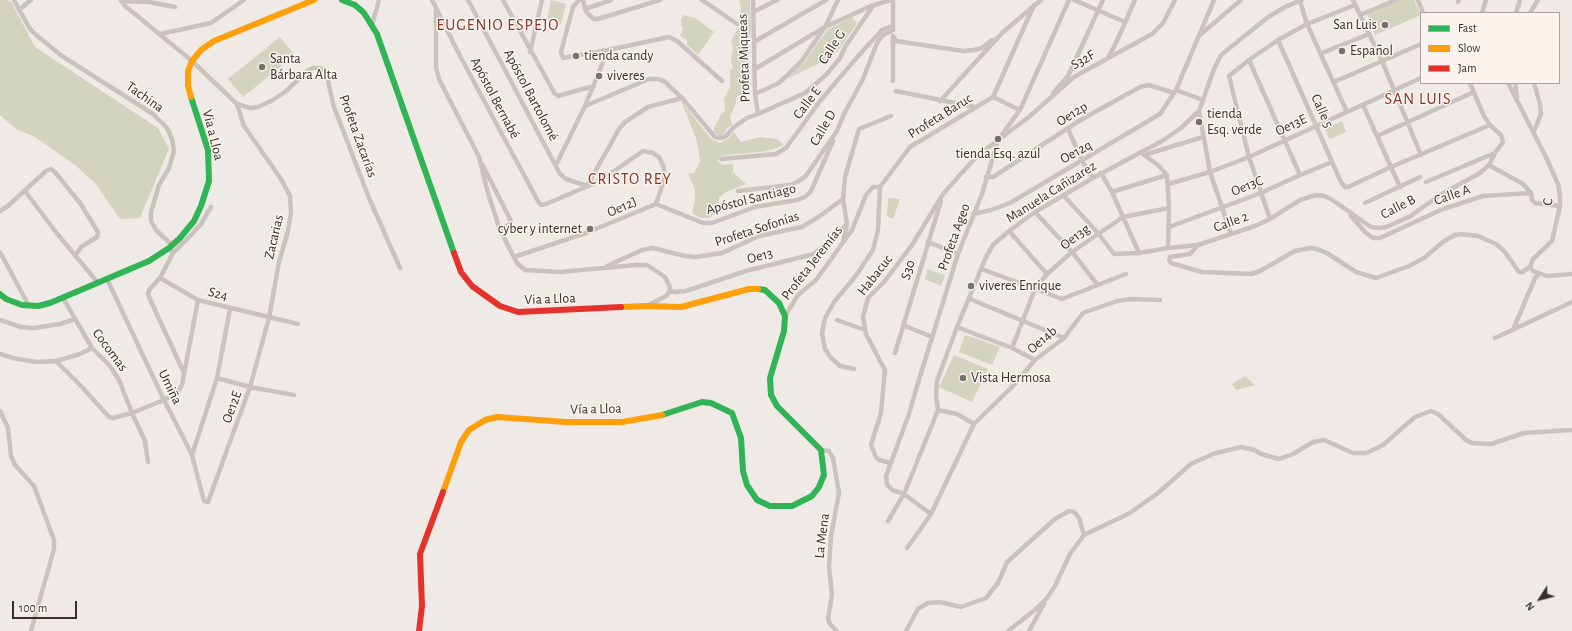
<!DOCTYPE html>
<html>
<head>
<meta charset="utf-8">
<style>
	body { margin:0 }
	#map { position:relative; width:1572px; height:631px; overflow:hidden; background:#efeae5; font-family:"Alegreya Sans",sans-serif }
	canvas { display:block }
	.legend { position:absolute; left:1420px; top:12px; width:140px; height:72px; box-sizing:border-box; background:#faf3ee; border:1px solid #ada4a0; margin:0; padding:5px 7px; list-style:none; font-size:12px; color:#3a2e2b }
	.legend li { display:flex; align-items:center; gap:8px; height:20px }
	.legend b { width:20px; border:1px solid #ada4a0 }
	.north { position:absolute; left:1520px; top:579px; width:40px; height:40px; -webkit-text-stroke:3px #faf3ee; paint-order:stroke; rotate:234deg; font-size:11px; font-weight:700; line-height:16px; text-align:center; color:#3a2e2b }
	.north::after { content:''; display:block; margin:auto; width:14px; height:18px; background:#3a2e2b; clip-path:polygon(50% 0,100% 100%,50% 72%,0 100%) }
	.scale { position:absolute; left:12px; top:601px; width:65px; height:18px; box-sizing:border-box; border:2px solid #3a2e2b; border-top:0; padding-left:5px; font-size:12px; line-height:14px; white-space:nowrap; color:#3a2e2b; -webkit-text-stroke:3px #faf3ee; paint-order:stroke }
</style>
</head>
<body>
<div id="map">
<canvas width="1572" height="631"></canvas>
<ul class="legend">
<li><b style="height:5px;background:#30b455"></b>Fast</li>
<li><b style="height:5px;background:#ff9f0a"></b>Slow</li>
<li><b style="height:5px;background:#e5322d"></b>Jam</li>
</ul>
<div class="north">N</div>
<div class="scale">100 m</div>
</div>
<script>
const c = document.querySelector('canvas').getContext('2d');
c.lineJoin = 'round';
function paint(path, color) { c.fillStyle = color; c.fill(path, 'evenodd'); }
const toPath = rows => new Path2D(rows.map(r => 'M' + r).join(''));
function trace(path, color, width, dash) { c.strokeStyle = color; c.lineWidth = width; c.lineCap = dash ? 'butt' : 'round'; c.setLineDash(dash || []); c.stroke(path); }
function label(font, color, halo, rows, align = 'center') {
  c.font = font + ' "Alegreya Sans",sans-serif'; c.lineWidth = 3; c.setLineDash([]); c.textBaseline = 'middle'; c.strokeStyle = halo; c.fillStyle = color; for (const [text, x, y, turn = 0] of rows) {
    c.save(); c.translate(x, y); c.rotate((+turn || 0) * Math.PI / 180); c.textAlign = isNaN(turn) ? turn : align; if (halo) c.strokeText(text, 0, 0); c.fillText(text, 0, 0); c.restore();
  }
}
paint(toPath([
	[0,0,8,0,12,3,35,47,158,128,169,149,140,218,120,219,95,183,75,165,35,137,16,129,0,115],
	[551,0,566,4,561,24,547,20],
	[739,0,750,0,751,30,749,39,750,53,747,56,750,62,751,86,746,88,744,98,737,95,735,106,730,116,732,125,727,128,723,135,719,136,714,132,714,128,720,116,725,110,724,99,730,87,730,71,733,67,731,60,733,48,731,42,737,30,740,27,741,22,740,17,741,9],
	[1398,0,1414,0,1421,15,1375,35,1367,14],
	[684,15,695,18,714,32,698,55,687,45,687,40,680,36,683,29,681,24,681,19],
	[852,17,857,23,838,51,828,59,787,79,804,63,827,30],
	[280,37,295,55,243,97,228,79],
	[681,101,711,139,720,143,728,139,734,132,741,142,760,137,777,139,784,145,767,151,720,156,717,161,722,165,733,164,733,172,746,184,724,193,719,198,719,207,710,218,700,218,692,213,695,201,695,189,688,174,694,173,700,161,699,152,696,138],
	[1342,121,1346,132,1329,139,1325,129],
	[888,198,900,199,893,219,887,216],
	[927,269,945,275,941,286,925,279],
	[965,335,1000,347,992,365,959,352],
	[954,355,988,369,972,402,939,387],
	[1245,376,1255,385,1236,390,1232,384]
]), '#d2d4c0');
trace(toPath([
	[14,0,30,29,36,35,62,56,153,114,167,128,172,139,174,151,169,168,159,185,151,212,151,221,156,230,172,245],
	[121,0,124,5,192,61,237,104,250,108,258,107,273,100,285,92,307,71,313,68,320,68,325,72,327,77,334,107,369,198,400,268],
	[432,0,460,56,539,203,541,205,546,204,593,184,610,174,643,151,653,153,659,157,664,168,664,180,656,204,586,233,514,257],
	[468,0,560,174,566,179,587,186],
	[503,0,555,94,558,96,561,95,594,86],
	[579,0,573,7,561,52,563,58,608,50,669,37,677,41,722,81],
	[583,0,585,9,587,13,594,19,598,19,660,0],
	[702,0,737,24],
	[1074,0,1125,22],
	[1353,0,1382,61,1421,155],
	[1418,0,1423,13],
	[121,1,149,2,175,7],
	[1300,1,1307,24,1347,112],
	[1458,2,1459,0],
	[436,8,436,67,439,79,479,157,488,193,500,230,517,263,525,270,560,272,636,265,647,265,665,277,670,287,670,291,666,296,649,305],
	[585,9,611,0],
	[19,10,31,0],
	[753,12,777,0],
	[1482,13,1486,0],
	[1516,13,1520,0],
	[1530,13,1538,0],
	[1360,15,1396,0],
	[372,25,379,0],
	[893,29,893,0],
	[160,34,211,23,244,0],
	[1200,35,1241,0],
	[893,36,896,41,963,51,974,50,982,48,992,40],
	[1278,40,1341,182,1345,187,1348,187,1391,167,1490,125],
	[754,42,826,0],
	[530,52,542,0],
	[1322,53,1369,34],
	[1108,58,1116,43,1135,0],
	[1249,60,1300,175],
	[755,69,825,27,871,6,891,0],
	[893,81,893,36],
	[1334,82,1421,44],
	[1508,83,1546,157,1558,184,1560,195,1560,206,1552,241,1533,259,1530,267,1533,271,1547,276,1572,274],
	[1515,83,1517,97],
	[1176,90,1203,100],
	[896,91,975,107],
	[1053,93,1068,76,1103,0],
	[755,94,779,83,801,62,825,27,838,0],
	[993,97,1020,110],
	[940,101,1003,32,1041,0],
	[1363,105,1400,187],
	[585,106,649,79,658,79,664,81,682,98,715,137,720,138,725,137,734,127,747,118,758,114,755,94,753,0],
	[1199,111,1210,172,1231,234],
	[758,114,805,93,827,74,840,58,845,47,873,6],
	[1068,129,1082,161,1093,178],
	[1534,131,1541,114,1540,104,1534,83],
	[1377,136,1474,92],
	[1143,152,1144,155,1158,165,1167,175,1169,208,1168,248],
	[1144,155,1203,137],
	[721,159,776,154,786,148,820,101,859,55,882,30,892,26],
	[482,164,511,221,510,224,500,230],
	[556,165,585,106,608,50],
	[1101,173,1112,192,1139,253],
	[986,177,993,177,1079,121,1140,87,1149,85,1174,93],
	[1426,182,1495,153,1503,142,1501,135,1490,125,1484,116,1470,83],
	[1168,184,1210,172,1249,157,1421,78],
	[587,186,619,129,625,122,648,107,682,98],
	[25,191,55,231,98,283],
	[738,191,790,185,797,182,805,177,837,131,844,114,863,79,877,43,883,35,893,30],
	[1112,192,1167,175],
	[1531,193,1532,200,1535,203,1560,206],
	[1063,195,1098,233,1114,254,1139,253,1168,248,1198,245,1255,226,1270,219,1300,200,1316,195,1324,196,1331,199,1371,227,1379,228,1386,227,1409,217,1440,195,1480,173,1489,165,1495,153],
	[1365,203,1420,177],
	[656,204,703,223,712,223,755,207,797,200,805,197,811,191,833,141],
	[0,211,8,206,46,171,51,169,54,171,80,203,98,232,97,237,81,247,76,255],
	[1035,212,1072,252,1097,284],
	[973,214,991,210,1010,203,1160,114,1176,90,1214,0],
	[1351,216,1366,233,1373,238,1380,238,1443,209,1483,196,1531,193,1523,184,1489,165],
	[1270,219,1249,157,1229,76,1249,60,1278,40,1307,24,1355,5],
	[1169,227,1261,193,1300,175,1332,162],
	[1009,231,1047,274],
	[843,242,847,224,843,199,845,177,859,129,891,116],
	[928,242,958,254],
	[1198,245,1190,254,1170,257,1169,260,1171,263,1202,272,1251,274,1260,271,1295,251,1310,248,1317,249,1327,253,1356,272,1376,278,1409,266,1424,258,1443,242,1455,235,1461,234,1478,236,1496,244,1504,251,1519,272,1522,272,1530,267],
	[169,248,173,253,190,236,201,224,211,207],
	[0,252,29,306],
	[607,266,642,250,653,248,685,256,696,257,722,253,759,236,802,227,820,216,843,199],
	[982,269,1062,299,1126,274],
	[160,278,173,253],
	[107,279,164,400,192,455,204,501,208,502,250,387,269,318,279,262,288,231,291,213,290,196,281,179,244,126,237,104],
	[670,291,674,292,686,291,746,271,814,254,832,239,847,224],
	[63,298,92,348,110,366,119,380,132,413,145,441,148,462],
	[970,299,1064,338],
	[785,316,798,295,816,280,852,230,866,195,873,187,880,187],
	[0,320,21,327,34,328,60,324,75,319],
	[837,320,865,330],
	[903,325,932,337],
	[957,327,1012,348,1035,360],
	[1513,330,1535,278,1539,274],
	[1495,338,1572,302],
	[1012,348,1035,289,1047,274,1072,252,1123,217,1169,208],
	[895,353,941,201],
	[0,354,13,358,36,362,56,361,80,354,92,348],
	[56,361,82,387,109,417,113,418,132,413,164,400,178,392,182,385,198,300],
	[854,369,840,366,831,358,825,349,822,333,825,318,834,302,855,277,873,250,878,230,880,187,910,147,993,97,1034,5],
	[184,373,149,297,148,293,150,289,160,278,198,300,298,324],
	[217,378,250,387,294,395],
	[938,410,957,414,974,424],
	[0,411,8,428,11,456,15,465,34,486,54,540,54,549,31,631],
	[821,450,829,451,833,458,839,493,831,536,829,567,832,595,828,619,830,624,837,631],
	[192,455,217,378,230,309],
	[891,463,879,460,876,457,871,445,881,413,885,370,866,334,863,317,868,298,884,282,912,245,943,194,977,156,1030,116,1074,77,1152,34,1163,23,1175,0],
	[931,514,904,494,892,490,887,484,886,476,909,414,917,386,958,254,982,194,998,140,1020,110,1069,0],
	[888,521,904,494,938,410,936,396,937,381,957,327,986,257,993,245,1009,231,1035,212,1093,178,1162,141,1181,128,1199,111,1214,69,1221,55,1267,18,1285,7,1302,0],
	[907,548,931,514,974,424,1016,383,1035,360,1064,338,1083,313,1117,301,1131,299,1160,300],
	[906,631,918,609,928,603,940,602,961,607,986,598,998,583,1007,562,1055,519,1069,511,1074,512,1079,518,1084,535],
	[1008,631,1036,609,1047,598,1055,586,1070,554,1084,535,1130,513,1158,493,1191,464,1213,454,1241,447,1254,450,1261,454,1279,459,1293,454,1313,442,1324,440,1353,453,1366,453,1383,445,1415,417,1431,411,1438,414,1466,440,1472,443,1491,444,1524,433,1572,430],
	[1029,631,1044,604]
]), '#c9c2be', 4.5);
trace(toPath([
	[342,0,355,5,364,13,377,34,454,253],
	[0,294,6,299,22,305,38,306,50,303,149,261,169,248,180,238,194,221,201,206,209,181,208,150,191,97],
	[662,415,702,402,711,403,732,413,741,438,743,471,747,485,757,500,770,506,792,506,812,496,819,487,824,475,821,450,777,406,771,395,770,378,784,331,785,316,779,303,765,290,758,289]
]), '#30b455', 6);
trace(toPath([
	[191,97,188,86,188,71,192,61,201,50,214,41,314,0],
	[621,307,647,306,681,307,749,289,758,289],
	[443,492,461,442,469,430,485,420,497,417,566,422,622,422,662,415]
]), '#ff9f0a', 6);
trace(toPath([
	[454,253,461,272,472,286,500,306,518,312,621,307],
	[419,631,422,606,420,554,443,492]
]), '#e5322d', 6);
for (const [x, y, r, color] of [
	[1385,25,4,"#79706c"],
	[1342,51,4,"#79706c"],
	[576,56,4,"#79706c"],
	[262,67,4,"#79706c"],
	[599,76,4,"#79706c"],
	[1199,122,4,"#79706c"],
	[998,139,4,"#79706c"],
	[590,229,4,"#79706c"],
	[971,286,4,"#79706c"],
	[963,378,4,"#79706c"]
]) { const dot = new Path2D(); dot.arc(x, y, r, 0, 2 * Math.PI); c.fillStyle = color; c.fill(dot); trace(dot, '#faf3ee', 1.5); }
label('14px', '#3a2e2b', '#faf3ee', [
	["San Luis",1377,25,"right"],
	["Español",1350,51],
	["tienda candy",584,56],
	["Santa",270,59],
	["Bárbara Alta",270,75],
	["viveres",607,76],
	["tienda",1207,114],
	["Esq. verde",1207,130],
	["tienda Esq. azul",998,154,"center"],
	["cyber y internet",582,229,"right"],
	["viveres Enrique",979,286],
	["Vista Hermosa",971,378]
], 'left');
label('14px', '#3a2e2b', '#faf3ee', [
	["Calle G",832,47,-57],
	["Profeta Miqueas",744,58,-92],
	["S32F",1083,60,-30],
	["Apóstol Bartolomé",531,95,62],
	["Tachina",145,97,35],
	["Apóstol Bernabé",495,98,62],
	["Calle E",807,103,-53],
	["Calle 5",1322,111,66],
	["Oe12p",1072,114,-32],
	["Profeta Baruc",940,116,-32],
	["Oe13E",1291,125,-25],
	["Calle D",823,128,-60],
	["Via a Lloa",213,135,76],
	["Profeta Zacarías",358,136,70],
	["Oe12q",1076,152,-29],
	["Oe13C",1247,186,-22],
	["Manuela Cañizarez",1051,192,-32],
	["Calle A",1452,195,-19],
	["Apóstol Santiago",751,199,-14],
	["C",1548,202,-84],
	["Oe12J",622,207,-23],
	["Calle B",1398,207,-27],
	["Calle 2",1231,222,-20],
	["Profeta Sofonías",757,229,-18],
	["Zacarias",274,237,-77],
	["Profeta Ageo",954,237,-70],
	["Oe13g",1075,237,-37],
	["Oe13",760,256,-15],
	["Profeta Jeremías",812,263,-52],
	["S30",908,270,-73],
	["Habacuc",875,275,-52],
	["S24",218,294,15],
	["Via a Lloa",550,299,-2],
	["Oe14b",1042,340,-41],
	["Cocomas",110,350,53],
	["Umiña",170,387,64],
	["Oe12E",232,407,-70],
	["Vía a Lloa",596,409,-1],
	["La Mena",822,536,-83]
]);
c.letterSpacing = '1px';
label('16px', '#883326', '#faf3ee', [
	["EUGENIO ESPEJO",498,25],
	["SAN LUIS",1418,99],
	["CRISTO REY",630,179]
]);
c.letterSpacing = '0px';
</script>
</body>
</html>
